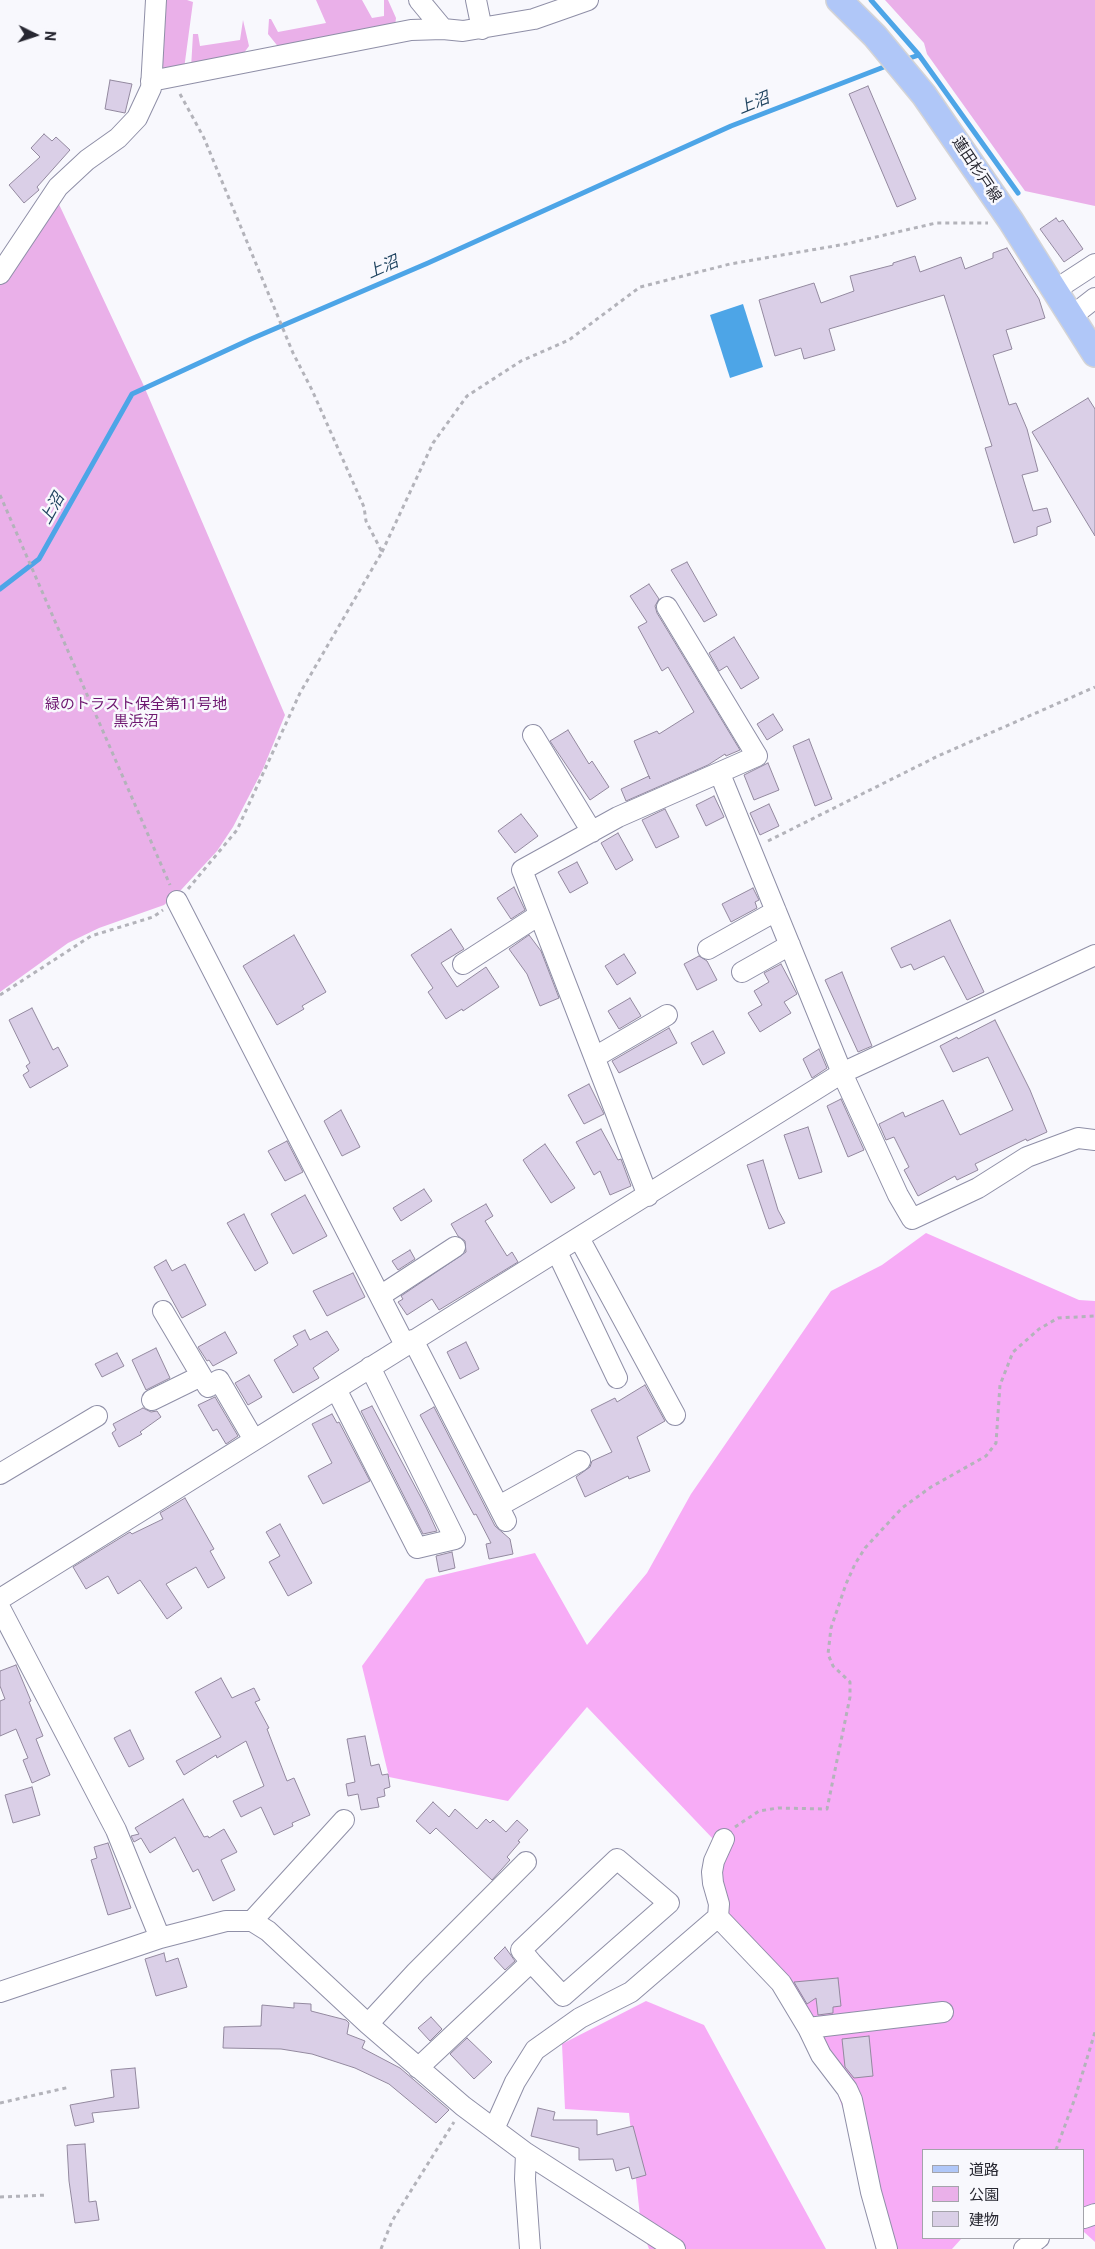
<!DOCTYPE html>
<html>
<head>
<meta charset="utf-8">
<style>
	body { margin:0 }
	#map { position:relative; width:1095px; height:2249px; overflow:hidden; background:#f8f8fd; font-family:Roboto,"Noto Sans JP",sans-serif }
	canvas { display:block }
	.legend { position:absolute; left:922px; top:2149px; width:162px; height:90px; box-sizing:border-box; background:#f8f8fd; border:1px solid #a4a4ab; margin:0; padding:6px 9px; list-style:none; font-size:15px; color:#272731 }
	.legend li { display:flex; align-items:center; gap:10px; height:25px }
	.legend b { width:25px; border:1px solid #a4a4ab }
	.north { position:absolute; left:10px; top:10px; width:50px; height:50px; -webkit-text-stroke:4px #f8f8fd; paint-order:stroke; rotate:94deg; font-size:14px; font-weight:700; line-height:20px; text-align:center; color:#272731 }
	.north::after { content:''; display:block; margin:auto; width:18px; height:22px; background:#272731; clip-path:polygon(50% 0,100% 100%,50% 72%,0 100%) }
</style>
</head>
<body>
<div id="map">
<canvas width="1095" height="2249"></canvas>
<ul class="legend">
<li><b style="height:6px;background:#b0c7f8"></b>道路</li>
<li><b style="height:14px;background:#eab0e9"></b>公園</li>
<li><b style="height:14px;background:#dacfe7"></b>建物</li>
</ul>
<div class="north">N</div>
</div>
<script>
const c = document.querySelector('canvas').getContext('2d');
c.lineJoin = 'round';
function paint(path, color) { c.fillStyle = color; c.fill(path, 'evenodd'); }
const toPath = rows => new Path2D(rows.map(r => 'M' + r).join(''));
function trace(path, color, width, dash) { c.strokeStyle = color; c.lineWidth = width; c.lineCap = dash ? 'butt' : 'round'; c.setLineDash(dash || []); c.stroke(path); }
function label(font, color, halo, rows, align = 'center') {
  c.font = font + ' Roboto,"Noto Sans JP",sans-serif'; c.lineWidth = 5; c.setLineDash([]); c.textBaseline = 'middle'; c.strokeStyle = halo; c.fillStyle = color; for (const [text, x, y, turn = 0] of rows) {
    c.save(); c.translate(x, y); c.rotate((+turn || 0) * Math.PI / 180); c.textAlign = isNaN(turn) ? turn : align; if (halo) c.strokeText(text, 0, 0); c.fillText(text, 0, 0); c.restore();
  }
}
paint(toPath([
	[159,0,187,0,193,2,184,69,161,74],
	[316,0,362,0,372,18,384,16,384,0,388,0,396,18,395,26,280,49,268,34,269,19,271,19,278,32,326,23],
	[885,0,1095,0,1095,206,1025,191,927,54,924,43],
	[243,20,249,46,241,57,191,68,193,34,198,34,200,46,240,40],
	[57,200,143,384,285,715,263,769,233,827,217,851,181,890,164,905,99,928,68,943,0,992,0,280]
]), '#eab0e9');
paint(toPath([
	[926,1233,1079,1300,1095,1301,1095,2242,1084,2232,1084,2150,924,2150,924,2238,962,2238,952,2249,894,2249,810,2018,718,1913,715,1841,587,1707,508,1801,389,1777,362,1666,426,1579,535,1553,587,1645,647,1573,691,1494,831,1291,882,1265],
	[646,2001,704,2025,826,2249,649,2249,641,2226,629,2113,565,2109,562,2044]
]), '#f7acf6');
paint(toPath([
	[743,304,763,367,730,378,710,315]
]), '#4da5e7');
trace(toPath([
	[871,0,919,55,1018,193],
	[904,60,919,55],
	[0,589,39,559,132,394,251,339,428,263,731,126,889,65]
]), '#4da5e7', 5);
const building = toPath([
	[110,80,132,84,125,113,105,109,110,80],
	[868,86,916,199,897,207,849,94,868,86],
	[44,134,52,141,56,137,70,150,37,187,39,190,24,203,9,185,40,157,31,148,44,134],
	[1056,218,1059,222,1063,220,1083,249,1064,262,1040,229,1056,218],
	[1007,248,1039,299,1045,318,1006,330,1012,349,993,355,1009,405,1016,403,1027,429,1038,471,1022,475,1033,511,1047,508,1051,522,1037,527,1037,535,1014,543,985,448,992,446,944,295,829,329,835,350,804,359,801,348,775,356,759,300,814,283,821,303,854,291,850,276,893,265,893,263,915,256,920,272,961,257,965,269,993,258,993,253,1007,248],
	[1088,398,1095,409,1095,536,1032,432,1088,398],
	[687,562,717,615,704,622,671,570,687,562],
	[649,584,659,599,655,606,657,613,740,750,726,756,725,754,708,765,626,801,621,789,649,776,650,779,634,741,657,731,659,734,694,712,668,667,662,671,638,627,647,622,630,596,649,584],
	[734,637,759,678,741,689,727,666,719,671,709,653,734,637],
	[773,714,783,730,767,740,757,724,773,714],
	[568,730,589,764,592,761,609,787,590,800,550,741,568,730],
	[809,739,832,799,815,806,793,746,809,739],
	[768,763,779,790,754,800,744,775,768,763],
	[714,796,724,817,706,826,696,805,714,796],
	[769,804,779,826,760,835,750,813,769,804],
	[665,809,679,837,656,848,642,820,665,809],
	[521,814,538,836,515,853,498,831,521,814],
	[618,833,633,860,616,870,601,843,618,833],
	[577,862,588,883,570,893,558,872,577,862],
	[514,887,525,910,511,919,497,898,514,887],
	[753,888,759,900,755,902,757,908,731,922,722,904,753,888],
	[950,920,984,992,967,1000,944,956,914,970,911,964,901,968,891,948,950,920],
	[451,929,464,949,441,963,457,987,486,967,499,987,463,1011,462,1009,446,1019,428,992,433,988,411,955,451,929],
	[294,935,326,992,302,1006,304,1009,277,1025,243,966,294,935],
	[529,935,541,951,559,998,540,1006,527,974,509,949,529,935],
	[624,954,636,973,617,985,605,966,624,954],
	[699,956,707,961,717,980,697,990,684,964,699,956],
	[781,964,797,994,784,1002,791,1013,760,1032,748,1013,762,1005,754,991,769,982,764,973,781,964],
	[842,972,872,1046,858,1052,825,980,842,972],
	[630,998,641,1016,619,1029,608,1011,630,998],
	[32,1008,53,1050,58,1047,68,1066,30,1088,23,1075,29,1071,26,1066,30,1063,9,1020,32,1008],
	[995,1020,1030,1090,1047,1132,1027,1141,1026,1139,975,1164,978,1170,957,1180,955,1176,918,1196,904,1170,909,1167,894,1137,886,1140,879,1124,903,1112,905,1117,943,1100,960,1135,1013,1110,988,1057,953,1072,940,1046,957,1037,958,1039,995,1020],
	[669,1028,677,1043,619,1073,612,1061,669,1028],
	[713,1031,725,1053,703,1065,691,1043,713,1031],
	[819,1049,827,1068,812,1078,803,1059,819,1049],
	[589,1084,604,1114,584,1124,568,1095,589,1084],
	[841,1099,864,1150,848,1157,827,1106,841,1099],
	[341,1110,360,1147,342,1156,324,1121,341,1110],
	[808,1127,822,1172,799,1179,784,1135,808,1127],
	[601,1129,618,1160,621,1159,631,1186,610,1195,600,1171,594,1175,576,1142,601,1129],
	[287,1141,303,1172,285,1181,268,1151,287,1141],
	[545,1144,575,1188,551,1203,523,1160,545,1144],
	[763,1160,778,1210,785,1223,769,1229,747,1165,763,1160],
	[424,1189,432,1201,401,1221,393,1208,424,1189],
	[305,1195,327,1236,293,1254,271,1214,305,1195],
	[486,1204,493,1216,485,1221,507,1256,512,1252,518,1262,439,1310,432,1299,407,1315,398,1302,403,1299,401,1296,466,1252,465,1241,458,1236,451,1224,486,1204],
	[244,1214,268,1263,255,1271,227,1223,244,1214],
	[410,1250,415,1259,398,1270,392,1261,410,1250],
	[166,1260,172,1271,185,1264,206,1305,182,1318,154,1267,166,1260],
	[353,1273,365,1297,327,1316,313,1291,353,1273],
	[305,1330,310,1340,327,1331,339,1350,313,1368,319,1378,293,1393,274,1360,298,1345,293,1336,305,1330],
	[225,1332,237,1353,213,1366,209,1360,207,1361,198,1347,225,1332],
	[466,1342,479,1369,460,1379,447,1352,466,1342],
	[156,1348,170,1378,146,1390,132,1360,156,1348],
	[117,1353,124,1366,102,1377,95,1364,117,1353],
	[249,1375,262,1397,248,1405,235,1383,249,1375],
	[645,1385,665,1421,637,1437,650,1471,629,1479,628,1476,585,1497,576,1477,590,1467,592,1461,612,1452,591,1410,615,1398,617,1402,645,1385],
	[215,1397,238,1436,226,1444,217,1429,213,1431,198,1405,215,1397],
	[372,1406,426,1507,437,1531,423,1534,361,1411,372,1406],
	[434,1407,495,1526,510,1539,513,1554,489,1559,486,1544,491,1543,476,1514,474,1515,420,1415,434,1407],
	[143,1408,151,1412,157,1411,161,1417,140,1432,142,1434,119,1447,112,1433,116,1430,113,1424,143,1408],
	[332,1414,337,1423,339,1422,370,1481,323,1504,308,1476,332,1463,312,1424,332,1414],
	[185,1498,214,1549,210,1551,225,1578,208,1588,196,1567,166,1584,182,1608,167,1619,140,1580,118,1594,108,1576,86,1589,73,1567,130,1532,132,1534,163,1519,160,1513,185,1498],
	[280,1524,312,1583,288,1596,269,1562,280,1556,266,1532,280,1524],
	[452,1552,455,1568,439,1572,436,1556,452,1552],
	[16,1665,31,1701,29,1702,43,1736,36,1739,50,1775,32,1783,23,1760,28,1758,16,1729,0,1736,0,1701,5,1699,0,1686,0,1671,16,1665],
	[221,1678,232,1698,254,1688,260,1700,255,1702,269,1728,267,1729,287,1781,294,1778,310,1815,292,1823,293,1826,274,1835,261,1807,241,1817,233,1801,264,1786,246,1741,217,1758,216,1755,184,1775,176,1761,221,1737,195,1692,221,1678],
	[130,1730,144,1759,129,1767,114,1738,130,1730],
	[365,1736,371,1766,379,1764,382,1775,388,1774,390,1787,384,1789,385,1796,377,1798,379,1807,361,1810,358,1794,348,1796,346,1784,355,1782,347,1739,365,1736],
	[32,1787,40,1815,13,1823,5,1795,32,1787],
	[183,1799,204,1837,208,1836,209,1838,224,1829,237,1852,221,1860,235,1890,213,1901,198,1869,193,1872,175,1837,150,1853,141,1838,134,1842,131,1836,139,1834,135,1828,183,1799],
	[433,1802,449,1817,455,1809,477,1829,486,1819,490,1823,493,1820,506,1832,517,1820,528,1830,518,1841,520,1842,507,1857,510,1860,492,1880,436,1828,430,1834,416,1821,433,1802],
	[108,1843,131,1908,108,1915,91,1860,97,1858,94,1847,108,1843],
	[505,1947,515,1961,505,1970,494,1958,505,1947],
	[164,1953,166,1962,178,1958,187,1987,156,1996,145,1959,164,1953],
	[838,1978,841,2006,833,2007,833,2013,818,2015,816,1998,807,2004,794,1982,838,1978],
	[294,2003,311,2004,311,2011,346,2020,349,2023,347,2034,365,2041,362,2048,400,2068,449,2110,436,2123,389,2084,355,2068,312,2054,281,2049,223,2048,224,2027,261,2026,262,2005,294,2008,294,2003],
	[431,2017,442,2029,430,2041,418,2028,431,2017],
	[869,2036,873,2076,854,2078,845,2067,842,2039,869,2036],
	[467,2038,492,2062,474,2079,450,2054,467,2038],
	[135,2068,139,2108,92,2113,94,2122,75,2126,70,2105,114,2097,111,2070,135,2068],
	[538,2108,555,2112,553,2120,597,2120,597,2135,633,2126,646,2175,632,2179,629,2167,616,2171,613,2159,579,2160,579,2148,531,2136,538,2108],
	[85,2144,89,2202,96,2201,99,2220,75,2223,69,2181,67,2145,85,2144]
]);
paint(building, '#dacfe7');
trace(building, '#93899f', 1);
const minor = toPath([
	[419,0,443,29,463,31,534,19,588,0],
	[476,0,482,29],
	[151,81,411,30,443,29],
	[0,274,58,187,87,160,118,138,137,118,151,88,156,0],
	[1055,290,1095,264],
	[1072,316,1095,298],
	[533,735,592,832],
	[720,774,842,1073,898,1195,912,1219,978,1188,1027,1157,1078,1138,1095,1140],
	[177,901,405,1345],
	[708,949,776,911],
	[463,964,539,915],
	[742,972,790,945],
	[595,1057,667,1015],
	[648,1196,522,870,618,817,757,756,667,607],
	[579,1238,675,1415],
	[557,1252,617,1378],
	[380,1296,455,1247],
	[163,1311,208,1387,219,1380,254,1440],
	[413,1340,506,1521],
	[336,1389,417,1548,455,1539,370,1367],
	[152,1400,201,1376],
	[0,1474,97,1416],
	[499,1506,580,1461],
	[0,1599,842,1073,1095,955],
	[0,1608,116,1830,160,1938],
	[718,1917,781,1983,808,2028,821,2055,847,2089,852,2100,871,2192,887,2249],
	[252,1921,344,1820],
	[0,1992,160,1938,226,1921,252,1921,268,1931,368,2024,463,2106,526,2153,675,2249],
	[368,2024,416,1972,526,1862],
	[808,2028,943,2012],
	[418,2068,531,1962,521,1950,617,1859,669,1903,563,1996,531,1962],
	[494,2129,515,2082,535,2050,580,2018,631,1992,718,1917,719,1904,713,1883,712,1872,714,1861,724,1839],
	[526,2153,525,2179,530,2249],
	[1084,2218,1095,2214],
	[1024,2249,1039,2238]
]);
const major = toPath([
	[839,0,875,36,924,95,1011,221,1095,354]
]);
trace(minor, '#8f8fa7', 22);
trace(major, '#d4d4d6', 28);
trace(toPath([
	[180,94,204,138,293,353,312,390,364,507,366,521,382,552,300,693,237,830,188,889],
	[0,495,170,885],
	[382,552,433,443,467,396,521,361,569,340,640,287,730,264,846,244,936,223,988,223],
	[768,841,938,756,1095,687],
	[0,995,91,936,153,917,163,910],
	[735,1827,759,1811,778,1808,827,1809,850,1697,850,1682,833,1666,828,1654,831,1628,846,1584,855,1564,865,1548,902,1508,931,1487,986,1456,996,1443,1000,1385,1013,1352,1039,1329,1058,1318,1095,1316],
	[0,2103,70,2087],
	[1056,2150,1075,2098,1095,2032],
	[0,2197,47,2195],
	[381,2249,392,2221,454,2122]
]), '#b3b3ba', 3, [4, 4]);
trace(minor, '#fff', 20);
trace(major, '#b0c7f8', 25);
label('15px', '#272731', '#f8f8fd', [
	["蓮田杉戸線",976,170,56]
]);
label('15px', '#6e1770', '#f8f8fd', [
	["緑のトラスト保全第11号地",136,705],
	["黒浜沼",136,722]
]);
label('italic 16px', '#204460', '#f8f8fd', [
	["上沼",754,104,-22],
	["上沼",383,268,-24],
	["上沼",53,509,-61]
]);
</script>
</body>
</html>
